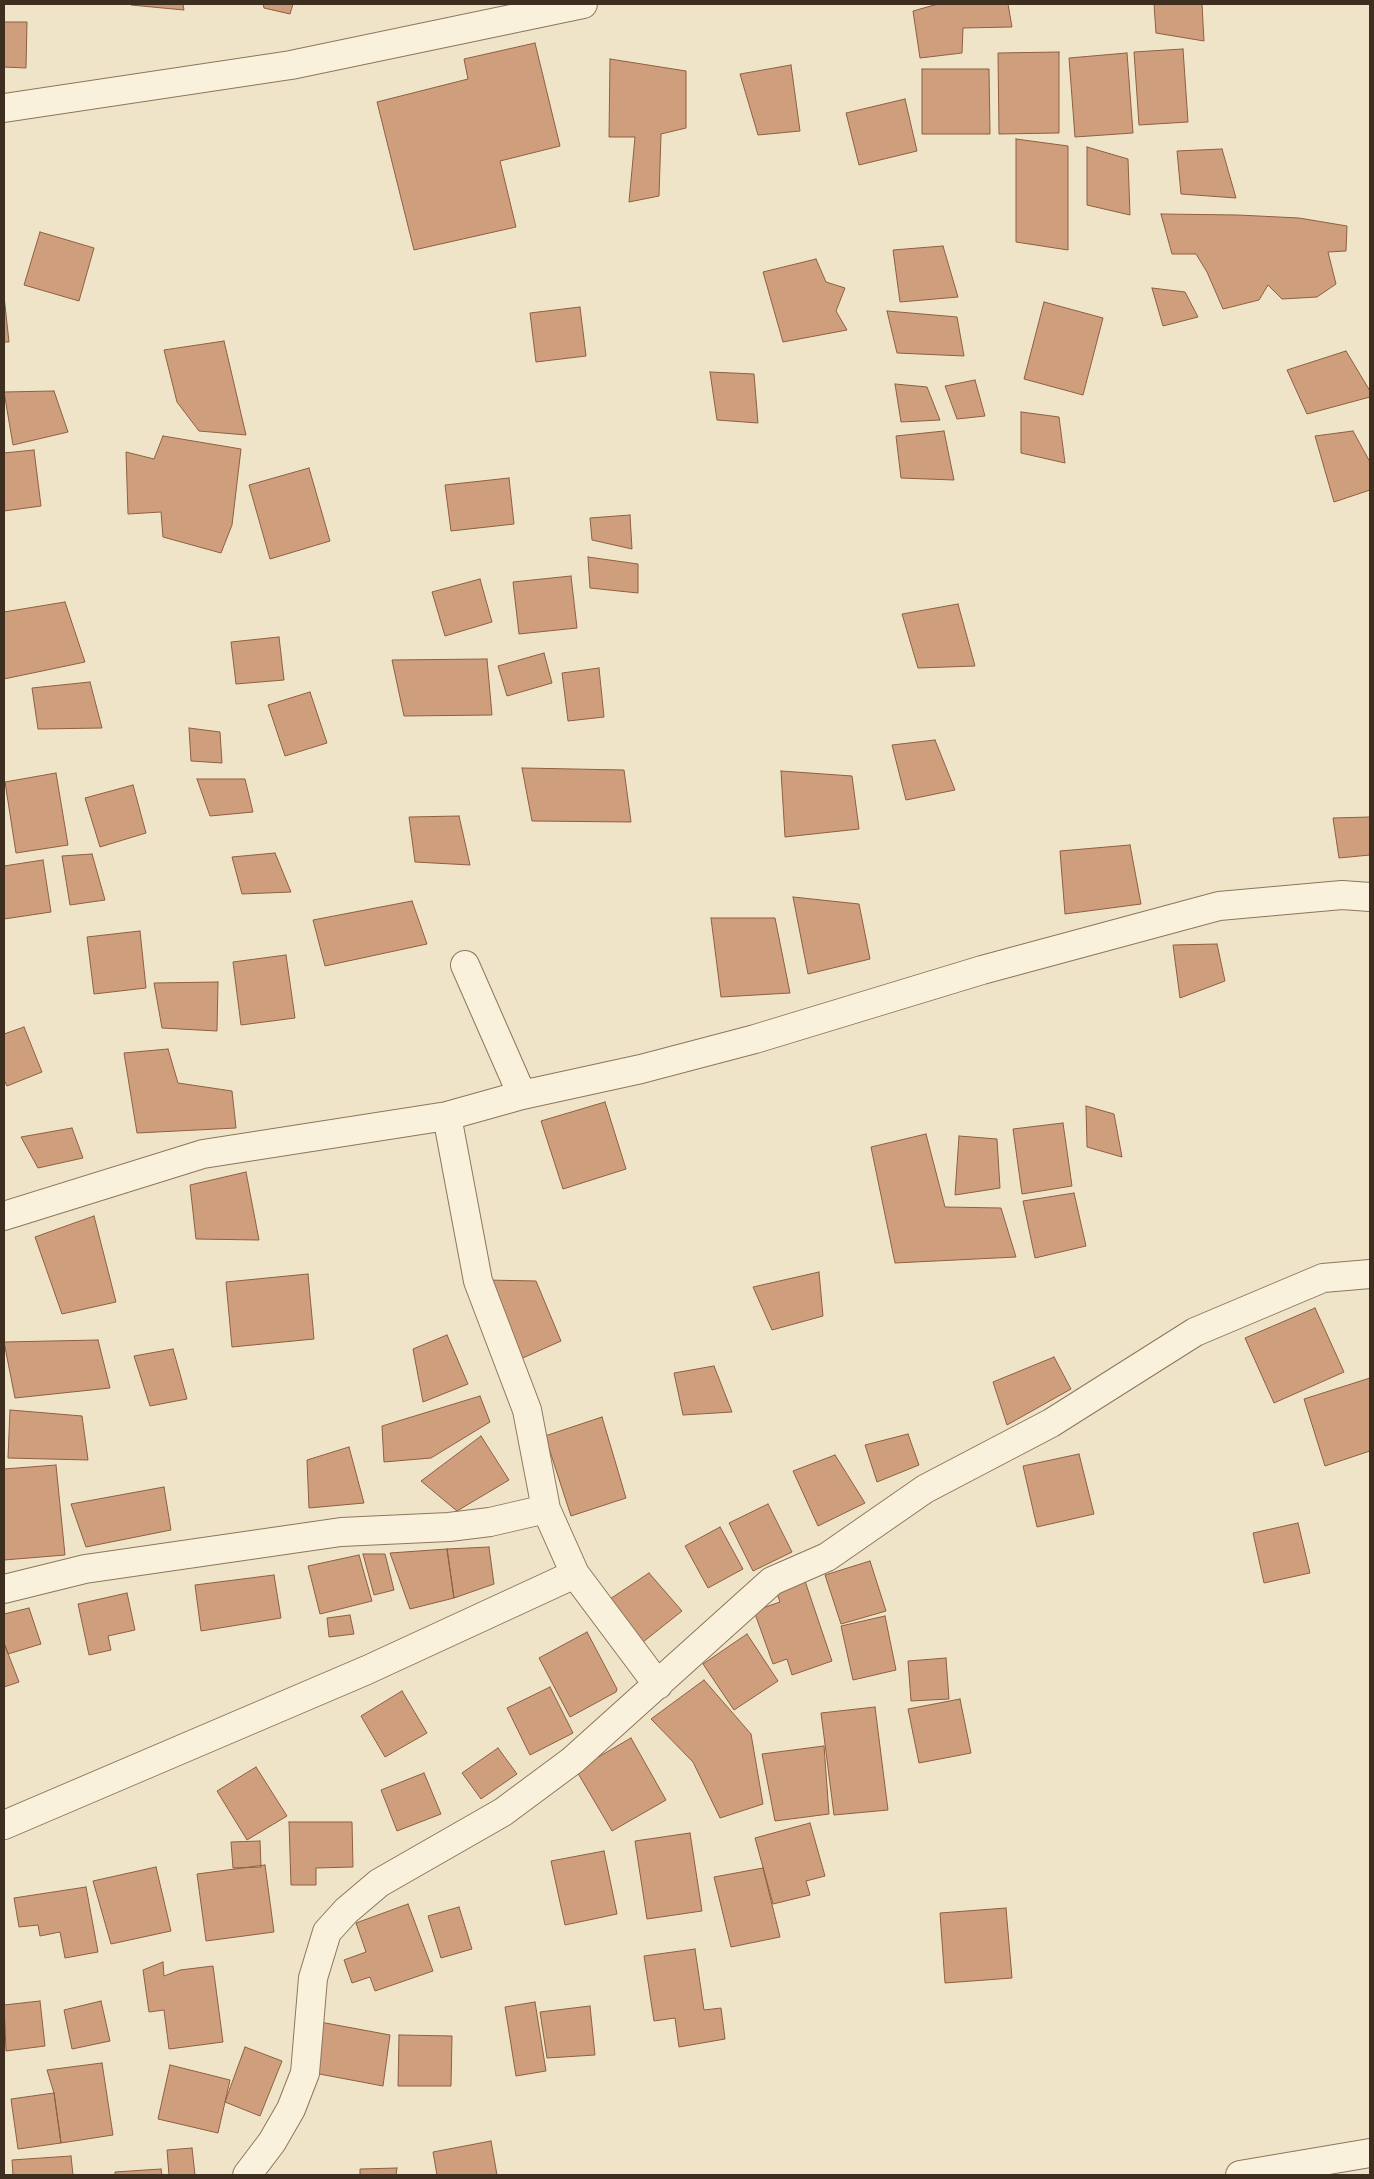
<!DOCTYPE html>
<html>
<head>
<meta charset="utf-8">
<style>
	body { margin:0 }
	#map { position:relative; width:1374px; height:2179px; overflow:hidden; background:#f0e4c8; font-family:"PT Serif",serif }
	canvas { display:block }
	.frame { position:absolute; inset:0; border:5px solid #3d2e20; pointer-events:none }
</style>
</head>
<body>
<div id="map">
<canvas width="1374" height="2179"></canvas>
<div class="frame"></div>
</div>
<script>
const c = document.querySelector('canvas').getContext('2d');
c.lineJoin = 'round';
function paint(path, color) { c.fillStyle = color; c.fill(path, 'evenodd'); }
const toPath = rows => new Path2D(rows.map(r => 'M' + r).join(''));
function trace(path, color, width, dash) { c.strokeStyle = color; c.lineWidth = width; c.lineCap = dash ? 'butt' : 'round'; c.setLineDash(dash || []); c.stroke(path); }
const building = toPath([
	[130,4,183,4,184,10,131,5,130,4],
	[263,4,293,4,290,14,264,8,263,4],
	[938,4,1008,4,1012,27,963,28,962,53,920,58,913,11,938,4],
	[1154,4,1202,4,1204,41,1156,33,1154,4],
	[4,22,27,22,26,68,4,67,4,22],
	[535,43,560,146,500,161,516,227,414,250,377,102,468,79,464,59,535,43],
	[1183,49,1188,122,1139,125,1134,52,1183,49],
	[1059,52,1059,133,999,134,998,53,1059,52],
	[1127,53,1133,133,1075,137,1069,58,1127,53],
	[610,59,686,71,686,128,661,134,659,196,629,202,635,137,609,137,610,59],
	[791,65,800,131,758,135,740,74,791,65],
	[922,69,989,69,990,134,922,134,922,69],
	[905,99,917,151,859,165,846,113,905,99],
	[1016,139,1068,146,1068,250,1016,242,1016,139],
	[1087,147,1128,159,1130,215,1087,205,1087,147],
	[1222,149,1236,198,1181,194,1177,151,1222,149],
	[1161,214,1238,215,1299,218,1347,226,1346,251,1328,252,1336,284,1317,297,1282,299,1268,285,1259,300,1223,309,1207,272,1196,254,1172,254,1161,214],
	[40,232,94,248,79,301,24,285,40,232],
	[943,246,958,297,900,302,893,250,943,246],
	[816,259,826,282,845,288,836,311,847,330,783,342,763,272,816,259],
	[1152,288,1185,292,1198,317,1163,326,1152,288],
	[4,296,9,342,4,342,4,296],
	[1044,302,1103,318,1083,395,1024,379,1044,302],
	[580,307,586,356,536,362,530,313,580,307],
	[887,311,957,317,964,356,897,353,887,311],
	[224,341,246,435,199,431,177,402,164,350,224,341],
	[1346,351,1370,391,1370,397,1307,414,1287,370,1346,351],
	[710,372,754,374,758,423,717,420,710,372],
	[975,380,985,416,957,419,945,386,975,380],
	[895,384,927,387,940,420,901,422,895,384],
	[54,391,68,432,13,445,4,392,54,391],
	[1021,412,1059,417,1065,463,1021,453,1021,412],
	[944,431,954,480,901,478,896,436,944,431],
	[1353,431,1370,462,1370,490,1334,502,1315,436,1353,431],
	[163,436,241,449,232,525,221,553,163,537,161,512,128,514,126,452,154,459,163,436],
	[34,450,41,506,4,511,4,453,34,450],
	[309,468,330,541,270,559,249,485,309,468],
	[509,478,514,524,451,531,445,485,509,478],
	[630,515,632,549,592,540,590,518,630,515],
	[588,557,638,564,638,593,590,588,588,557],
	[571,576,577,628,519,634,513,582,571,576],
	[480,579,492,622,445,636,432,592,480,579],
	[65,602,85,662,4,679,4,612,65,602],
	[958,604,975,666,918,668,902,614,958,604],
	[279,637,284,680,236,684,231,642,279,637],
	[544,653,552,683,507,696,498,666,544,653],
	[487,659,492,715,404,716,392,660,487,659],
	[599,668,604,717,568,721,562,673,599,668],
	[90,682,102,728,38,729,32,688,90,682],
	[310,692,327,743,285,756,268,705,310,692],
	[189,728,220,732,222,763,191,761,189,728],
	[935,740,955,790,906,800,892,745,935,740],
	[522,768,624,770,631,822,532,821,522,768],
	[781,771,852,776,859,829,785,837,781,771],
	[56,773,68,845,16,853,5,782,56,773],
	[197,779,245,779,253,812,210,816,197,779],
	[133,785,146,833,100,847,85,798,133,785],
	[459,816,470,865,415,862,409,817,459,816],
	[1370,817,1370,855,1339,858,1333,818,1370,817],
	[1130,845,1141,904,1065,914,1060,851,1130,845],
	[275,853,291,892,242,894,232,857,275,853],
	[92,854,105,900,70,905,62,856,92,854],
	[43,860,51,912,4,919,4,866,43,860],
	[793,897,859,904,870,959,808,974,793,897],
	[412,901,427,944,325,966,313,920,412,901],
	[711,918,775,918,790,993,721,997,711,918],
	[140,931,146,988,94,994,87,937,140,931],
	[1217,944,1225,981,1180,998,1173,945,1217,944],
	[286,955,295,1018,241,1025,233,962,286,955],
	[218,982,217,1031,162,1028,154,983,218,982],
	[24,1027,42,1072,7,1086,4,1080,4,1034,24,1027],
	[168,1049,178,1083,232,1091,236,1128,137,1133,124,1053,168,1049],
	[605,1102,626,1169,563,1189,541,1121,605,1102],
	[1086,1106,1114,1114,1122,1157,1087,1147,1086,1106],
	[1063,1123,1072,1186,1022,1194,1013,1129,1063,1123],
	[72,1128,83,1158,38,1168,21,1137,72,1128],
	[926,1134,945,1207,1001,1208,1016,1257,895,1263,871,1147,926,1134],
	[959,1136,997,1139,1000,1188,955,1195,959,1136],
	[246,1172,259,1240,196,1239,190,1185,246,1172],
	[1074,1193,1086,1246,1035,1258,1023,1201,1074,1193],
	[94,1216,116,1302,62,1314,35,1237,94,1216],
	[819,1272,823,1316,772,1330,753,1287,819,1272],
	[308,1274,314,1339,232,1347,226,1282,308,1274],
	[486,1280,536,1281,561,1341,516,1361,486,1280],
	[1315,1308,1344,1372,1274,1403,1245,1338,1315,1308],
	[447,1335,468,1384,423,1402,413,1349,447,1335],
	[98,1340,110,1388,15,1398,4,1342,98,1340],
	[173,1349,187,1399,150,1406,134,1356,173,1349],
	[1054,1357,1071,1389,1007,1425,993,1382,1054,1357],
	[714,1366,732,1412,683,1415,674,1373,714,1366],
	[1370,1378,1370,1451,1325,1466,1304,1399,1370,1378],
	[480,1396,490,1422,431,1458,384,1462,382,1426,480,1396],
	[10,1410,82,1416,88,1460,8,1458,10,1410],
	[602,1417,626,1498,571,1516,545,1436,602,1417],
	[908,1434,919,1465,877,1482,865,1445,908,1434],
	[481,1436,509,1480,457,1511,421,1481,481,1436],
	[349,1447,364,1503,309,1508,307,1460,349,1447],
	[1079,1454,1094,1514,1037,1527,1023,1466,1079,1454],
	[835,1455,865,1503,818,1526,793,1471,835,1455],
	[56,1465,65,1555,4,1560,4,1469,56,1465],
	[164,1487,171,1530,86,1547,71,1504,164,1487],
	[768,1504,792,1552,753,1571,729,1523,768,1504],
	[1298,1523,1310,1573,1264,1583,1253,1533,1298,1523],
	[720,1527,743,1569,708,1588,685,1546,720,1527],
	[489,1547,494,1584,454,1598,447,1549,489,1547],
	[447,1549,454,1598,410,1609,390,1553,447,1549],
	[363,1554,385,1554,394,1590,374,1595,363,1554],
	[359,1555,372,1601,320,1614,308,1566,359,1555],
	[870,1561,886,1611,841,1624,825,1575,870,1561],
	[649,1573,682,1611,638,1646,604,1603,649,1573],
	[274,1575,281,1618,201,1631,195,1585,274,1575],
	[803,1575,832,1661,792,1675,787,1659,773,1664,754,1611,780,1602,774,1585,803,1575],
	[127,1593,135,1630,108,1636,111,1650,89,1655,78,1604,127,1593],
	[29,1608,41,1644,8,1654,4,1643,4,1614,29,1608],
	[350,1615,354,1634,329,1637,327,1618,350,1615],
	[885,1616,896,1670,853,1680,841,1626,885,1616],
	[587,1632,617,1689,616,1692,570,1717,539,1658,587,1632],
	[747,1634,778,1681,734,1710,703,1664,747,1634],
	[4,1643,19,1682,4,1687,4,1643],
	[946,1658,949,1699,911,1701,908,1661,946,1658],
	[704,1680,751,1734,763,1804,720,1818,693,1762,651,1719,704,1680],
	[550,1687,573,1733,530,1755,507,1708,550,1687],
	[402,1691,427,1733,385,1757,361,1716,402,1691],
	[960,1699,971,1753,919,1763,908,1709,960,1699],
	[875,1707,888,1810,834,1815,821,1713,875,1707],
	[631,1738,666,1800,612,1831,576,1770,631,1738],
	[824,1746,829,1814,775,1821,762,1754,824,1746],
	[498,1748,517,1774,481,1799,462,1773,498,1748],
	[256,1767,287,1816,247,1840,217,1791,256,1767],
	[424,1773,441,1814,397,1831,381,1790,424,1773],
	[289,1822,352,1822,353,1867,316,1868,316,1885,291,1885,289,1822],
	[810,1823,825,1876,806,1881,810,1895,773,1904,755,1838,810,1823],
	[690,1833,702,1911,647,1919,635,1841,690,1833],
	[260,1841,261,1867,233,1868,231,1842,260,1841],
	[604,1851,617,1914,565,1925,551,1861,604,1851],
	[265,1865,274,1932,206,1941,197,1874,265,1865],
	[156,1867,171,1931,111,1944,93,1881,156,1867],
	[763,1868,780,1937,731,1947,714,1877,763,1868],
	[86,1887,98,1952,65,1958,60,1932,40,1936,38,1925,19,1927,14,1898,86,1887],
	[408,1904,433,1971,375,1991,370,1977,352,1983,344,1960,366,1952,356,1923,408,1904],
	[459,1907,472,1949,441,1958,428,1916,459,1907],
	[1006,1908,1012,1978,945,1983,940,1913,1006,1908],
	[695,1949,704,2010,721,2008,725,2039,679,2047,675,2018,654,2021,644,1956,695,1949],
	[163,1962,164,1976,180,1970,213,1966,223,2042,169,2049,164,2010,149,2012,143,1970,163,1962],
	[40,2001,45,2046,6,2051,4,2005,40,2001],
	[101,2001,110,2041,72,2049,64,2010,101,2001],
	[535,2002,546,2071,516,2076,505,2007,535,2002],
	[590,2006,595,2055,547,2058,540,2012,590,2006],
	[320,2022,390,2035,383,2086,314,2073,320,2022],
	[399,2035,452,2036,451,2086,398,2086,399,2035],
	[245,2047,282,2061,260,2116,225,2102,245,2047],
	[102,2063,113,2135,61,2143,54,2093,47,2070,102,2063],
	[170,2065,230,2080,218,2133,158,2119,170,2065],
	[54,2093,61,2143,18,2149,11,2099,54,2093],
	[491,2141,497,2175,437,2175,433,2152,491,2141],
	[192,2148,195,2175,169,2175,167,2150,192,2148],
	[71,2156,73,2175,13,2175,12,2160,71,2156],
	[397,2168,396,2175,360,2175,360,2169,397,2168],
	[161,2169,162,2175,115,2175,115,2172,161,2169]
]);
paint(building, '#cf9f7d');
trace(building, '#8d5f41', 1);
const street = toPath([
	[4,108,291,65,583,4],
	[465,965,522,1095],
	[447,1116,478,1281,527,1410,546,1509],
	[4,1216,203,1154,447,1116,522,1095,641,1069,755,1039,982,970,1219,906,1342,895,1370,897],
	[4,1589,85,1569,341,1532,449,1527,490,1522,546,1509,575,1574,658,1685],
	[4,1825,367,1670,575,1574],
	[247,2175,272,2142,291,2109,305,2073,313,1978,327,1932,346,1911,379,1883,503,1812,573,1760,772,1581,827,1557,925,1489,1051,1423,1195,1332,1323,1278,1370,1274],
	[1240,2175,1370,2153]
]);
trace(street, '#8d765c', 30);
trace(street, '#faf1dc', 28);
</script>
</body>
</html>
